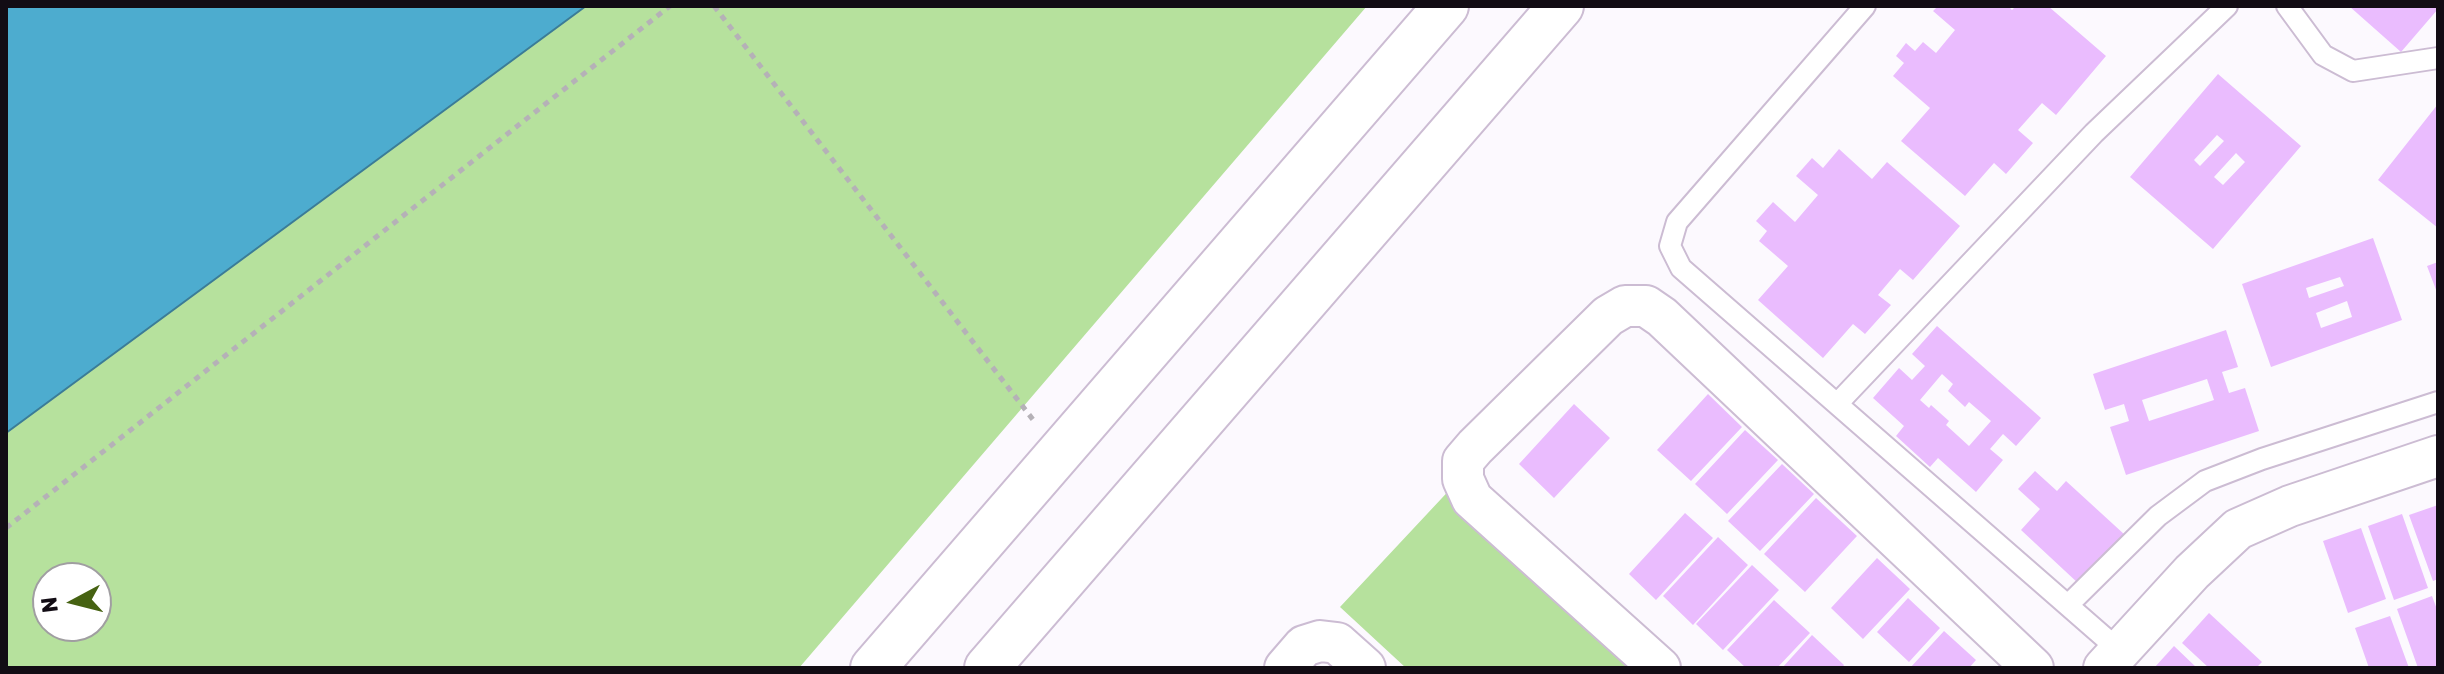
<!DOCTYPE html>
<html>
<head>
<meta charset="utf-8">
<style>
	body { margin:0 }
	#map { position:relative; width:2444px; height:674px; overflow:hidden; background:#fcf9fe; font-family:Rubik,sans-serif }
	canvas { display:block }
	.frame { position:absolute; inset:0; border:8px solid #120c14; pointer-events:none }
	.north { position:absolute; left:32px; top:562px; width:80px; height:80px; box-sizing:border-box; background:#fff; border:2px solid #a09ea1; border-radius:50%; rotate:263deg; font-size:22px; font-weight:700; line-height:32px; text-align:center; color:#120c14 }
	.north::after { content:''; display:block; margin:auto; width:28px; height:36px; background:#466212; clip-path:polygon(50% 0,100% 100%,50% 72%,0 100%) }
</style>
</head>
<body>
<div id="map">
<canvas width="2444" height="674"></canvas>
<div class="frame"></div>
<div class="north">N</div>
</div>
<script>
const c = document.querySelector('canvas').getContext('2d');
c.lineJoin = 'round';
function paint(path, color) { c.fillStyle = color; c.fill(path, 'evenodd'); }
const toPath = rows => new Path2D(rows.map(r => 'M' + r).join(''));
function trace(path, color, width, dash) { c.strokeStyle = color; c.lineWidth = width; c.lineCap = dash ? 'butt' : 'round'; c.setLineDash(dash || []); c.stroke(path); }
paint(toPath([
	[6,6,1367,6,799,668,6,668],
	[48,578,96,578,96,626,48,626],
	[1456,483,1654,668,1406,668,1340,607]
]), '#b6e19d');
const water = toPath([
	[6,6,586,6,6,433,6,6]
]);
paint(water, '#4daccf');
trace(water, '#3b7c97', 2);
paint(toPath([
	[1938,6,2008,6,2012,10,2016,6,2048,6,2106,56,2056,115,2042,103,2018,130,2033,143,2006,174,1994,163,1965,196,1901,141,1930,108,1893,76,1904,63,1896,56,1906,43,1915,51,1923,42,1936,53,1955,30,1933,11],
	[2349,6,2438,6,2438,9,2401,52],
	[2218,74,2301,146,2213,249,2130,177],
	[2217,135,2224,141,2200,166,2194,160],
	[2236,153,2245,162,2223,185,2214,177],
	[2438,104,2438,228,2378,180],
	[1839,149,1872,179,1887,162,1960,226,1913,280,1900,269,1878,295,1891,305,1865,334,1853,324,1823,358,1758,300,1788,266,1759,241,1767,231,1756,221,1773,202,1795,222,1818,195,1796,176,1812,158,1823,168],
	[2373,238,2402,320,2271,367,2242,284],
	[2340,277,2344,286,2309,298,2306,288],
	[2347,301,2352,317,2321,328,2316,313],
	[2438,262,2438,295,2427,266],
	[1937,326,2041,418,2016,446,2003,434,1990,449,2003,460,1976,492,1938,458,1930,467,1896,436,1904,426,1873,398,1899,368,1912,380,1925,366,1912,354],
	[1942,374,1953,384,1948,391,1965,407,1969,402,1991,421,1969,446,1946,425,1949,421,1931,405,1929,408,1920,400],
	[2226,330,2238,367,2222,372,2229,393,2245,388,2259,431,2126,475,2110,427,2129,421,2124,404,2105,410,2093,374],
	[2207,379,2214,400,2149,421,2142,400],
	[1708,394,1742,427,1691,481,1657,450],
	[1574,404,1610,438,1554,498,1519,464],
	[1745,430,1778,460,1727,514,1695,484],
	[1782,464,1814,494,1760,551,1728,521],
	[2035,471,2057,491,2066,481,2125,535,2079,584,2021,530,2040,509,2018,489],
	[1816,498,1857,536,1805,592,1764,554],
	[2438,505,2438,579,2433,581,2409,515],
	[1685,513,1713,538,1656,600,1629,574],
	[2402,514,2428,588,2394,600,2368,526],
	[2361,528,2386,599,2348,613,2323,541],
	[1718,537,1748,565,1693,625,1663,596],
	[1877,558,1910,589,1863,639,1831,608],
	[1752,565,1779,590,1723,650,1696,624],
	[2432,596,2438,612,2438,668,2418,668,2397,609],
	[1908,598,1940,628,1909,662,1877,632],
	[1774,600,1810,633,1777,668,1746,668,1727,650],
	[2209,613,2262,662,2256,668,2209,668,2182,643],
	[2390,616,2409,668,2369,668,2355,628],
	[1944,631,1976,660,1969,668,1910,668],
	[1812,635,1844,665,1842,668,1782,668],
	[2174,646,2197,668,2154,668]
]), '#eabcfe');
const lane = toPath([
	[1865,6,1677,222,1670,246,1681,268,2120,651],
	[2287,6,2323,55,2353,71,2438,58],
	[1837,404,2094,133,2227,6],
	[2068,605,2158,516,2205,481,2262,459,2438,402]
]);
const street = toPath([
	[1285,668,1304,646,1320,641,1337,643,1365,668],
	[1660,668,1472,499,1463,479,1463,461,1475,447,1608,316,1625,306,1646,306,1662,317,2033,668],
	[2104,668,2192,572,2238,529,2290,506,2438,456]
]);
const secondary = toPath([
	[873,668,1446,6],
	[987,668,1561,6]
]);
trace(lane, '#ccbcd3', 24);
trace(street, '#ccbcd3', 44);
trace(secondary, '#ccbcd3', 48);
trace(toPath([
	[714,6,1034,421],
	[6,528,670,6]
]), '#b5b1b7', 5, [6, 6]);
trace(lane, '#fff', 20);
trace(street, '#fff', 40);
trace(secondary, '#fff', 44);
</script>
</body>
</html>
